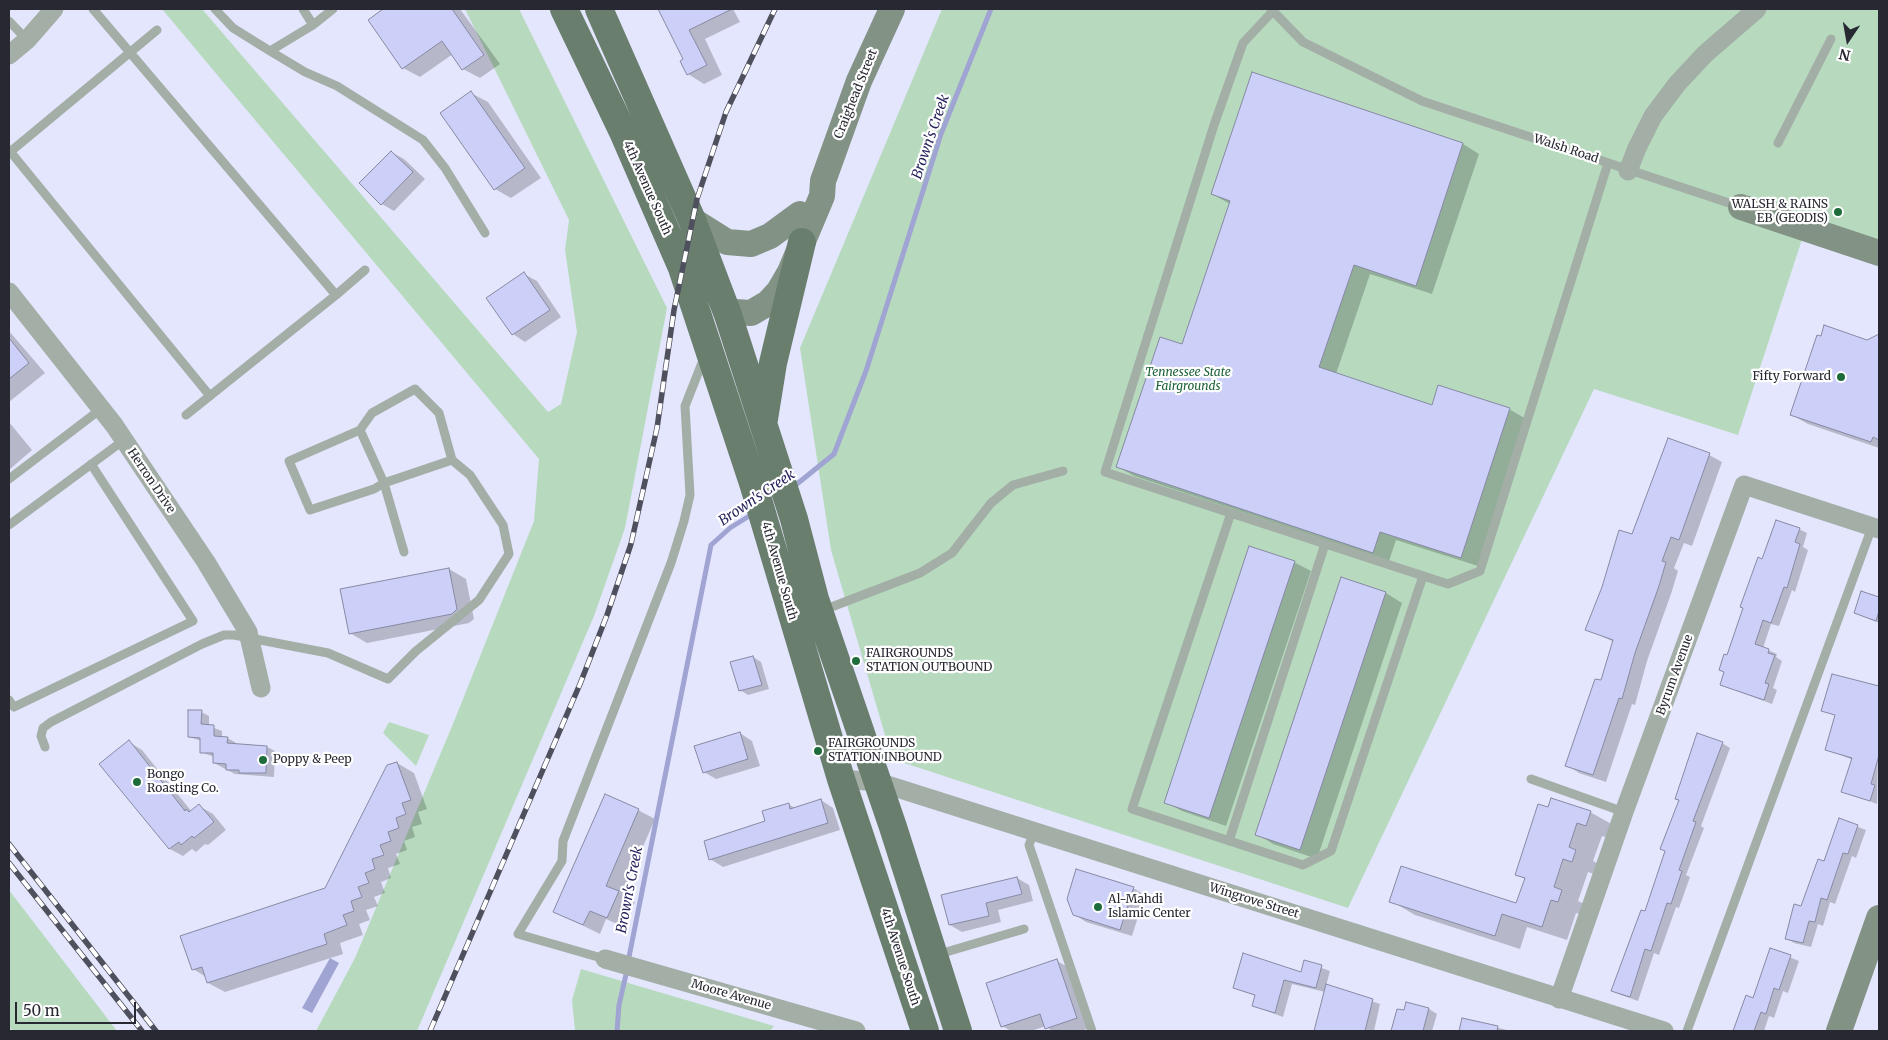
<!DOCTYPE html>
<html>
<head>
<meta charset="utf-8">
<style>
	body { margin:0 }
	#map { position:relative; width:1888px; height:1040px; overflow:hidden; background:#e4e6fd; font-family:Merriweather,serif }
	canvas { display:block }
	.frame { position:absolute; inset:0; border:10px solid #272832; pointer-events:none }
	.north { position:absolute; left:1823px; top:15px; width:50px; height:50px; -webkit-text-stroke:4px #fff; paint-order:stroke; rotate:192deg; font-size:14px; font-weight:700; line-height:20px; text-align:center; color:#272832 }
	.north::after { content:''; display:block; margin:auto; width:18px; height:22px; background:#272832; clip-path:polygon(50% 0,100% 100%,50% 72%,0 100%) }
	.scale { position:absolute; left:15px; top:1002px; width:121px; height:22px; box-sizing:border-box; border:2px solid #272832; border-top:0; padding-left:6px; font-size:15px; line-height:18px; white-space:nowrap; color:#272832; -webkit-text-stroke:4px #fff; paint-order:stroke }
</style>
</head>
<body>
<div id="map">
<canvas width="1888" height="1040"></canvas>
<div class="frame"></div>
<div class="north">N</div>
<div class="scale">50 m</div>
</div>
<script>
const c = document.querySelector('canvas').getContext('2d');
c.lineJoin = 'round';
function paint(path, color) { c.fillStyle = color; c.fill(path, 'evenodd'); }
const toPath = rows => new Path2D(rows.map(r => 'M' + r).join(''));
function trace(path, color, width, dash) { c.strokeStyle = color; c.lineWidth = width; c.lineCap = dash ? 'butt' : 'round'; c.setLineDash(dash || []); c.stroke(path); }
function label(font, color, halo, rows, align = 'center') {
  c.font = font + ' Merriweather,serif'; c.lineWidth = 4.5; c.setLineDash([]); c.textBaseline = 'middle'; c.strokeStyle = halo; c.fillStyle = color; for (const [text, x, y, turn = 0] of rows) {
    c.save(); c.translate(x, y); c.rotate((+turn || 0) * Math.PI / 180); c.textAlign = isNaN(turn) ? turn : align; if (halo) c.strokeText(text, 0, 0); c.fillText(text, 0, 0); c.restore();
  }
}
paint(toPath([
	[162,9,202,9,548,412,561,404,577,332,565,250,569,220,465,9,519,9,667,308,625,528,594,616,417,1031,316,1031,355,958,455,719,534,521,539,459],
	[942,9,1879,9,1879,241,1809,218,1738,435,1594,389,1348,908,892,759,831,550,800,348],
	[389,722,429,735,416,766,383,733],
	[9,890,117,1031,14,1031,9,1028],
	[581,969,774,1026,770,1031,575,1031,572,1000]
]), '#b7dabf');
paint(toPath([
	[330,958,339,963,312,1013,302,1008]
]), '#a0a4d3');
paint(toPath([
	[386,9,460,9,500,64,480,78,463,69,453,54,420,77,403,68,369,20],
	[659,9,733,9,740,22,705,39,722,75,704,84,688,74,685,60],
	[1252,74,1463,144,1479,154,1432,294,1370,274,1336,374,1432,406,1509,409,1526,419,1478,566,1396,540,1389,561,1134,476,1118,467,1183,346,1230,204,1212,194],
	[471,93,488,102,541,178,511,198,495,189],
	[391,152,404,159,425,179,394,211,382,204],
	[524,274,537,281,561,317,525,342,513,334,488,298],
	[9,331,45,373,9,402],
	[1879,336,1879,448,1808,424,1792,415,1868,341],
	[9,422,32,450,9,470],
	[1709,455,1722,462,1692,546,1684,543,1674,568,1678,571,1671,594,1647,661,1635,705,1632,704,1606,782,1579,773,1567,765,1602,682,1614,642,1587,629,1632,536],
	[1799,529,1807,533,1803,547,1808,550,1795,592,1792,590,1779,626,1771,624,1763,648,1777,654,1776,657,1782,661,1773,688,1777,690,1772,704,1721,685,1728,656],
	[1294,562,1311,571,1226,826,1182,811,1165,802],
	[449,569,466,579,474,619,469,623,367,643,350,633],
	[1342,579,1386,593,1402,603,1317,859,1273,844,1257,834],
	[1862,592,1879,598,1879,623,1855,613],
	[753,657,761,662,769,689,748,695,740,690],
	[1832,676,1879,688,1877,804,1843,791,1853,760,1826,749,1836,716,1823,710],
	[201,712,209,716,209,726,222,731,222,738,227,738,235,742,235,745,267,747,275,751,274,777,235,774,214,763,214,757,201,752,202,741,189,737],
	[740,733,752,741,760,766,716,779,704,772],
	[129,742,142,750,192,812,199,806,213,814,226,830,208,845,205,844,196,852,192,849,183,856,170,849,101,764],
	[1722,743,1730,748,1701,826,1704,828,1686,875,1690,877,1679,908,1676,907,1659,955,1654,953,1638,1001,1621,995,1613,991,1645,913],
	[397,763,414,773,427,809,418,812,422,824,412,827,415,837,404,841,407,850,396,854,400,864,388,868,391,878,381,882,385,893,374,897,378,906,366,910,370,920,359,924,363,935,340,943,343,954,225,992,208,983,206,977,193,969,326,890],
	[821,800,833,808,840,830,723,867,710,859,767,822,788,804,795,808],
	[1549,809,1590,812,1615,826,1611,839,1602,836,1593,861,1600,865,1597,875,1588,872,1578,901,1586,905,1583,915,1576,913,1567,940,1527,927,1520,949,1415,915,1391,901,1517,905,1525,879,1517,874],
	[638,810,655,819,622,895,635,902,624,927,606,919,600,934,555,912],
	[1840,820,1866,830,1856,858,1852,856,1835,904,1830,902,1823,926,1818,924,1811,947,1794,943,1786,938,1825,863],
	[1017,878,1029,885,1033,901,998,910,1001,922,962,932,950,925],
	[1133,888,1145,895,1132,936,1086,922,1074,914],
	[1770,949,1799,961,1788,993,1783,991,1774,1018,1769,1016,1764,1031,1740,1031,1736,1029,1753,999],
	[1057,961,1073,970,1093,1027,1081,1031,1052,1031,1046,1026,1031,1031,1011,1031,1002,1026],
	[1305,962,1330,971,1326,986,1380,1004,1374,1031,1315,1031,1325,992,1292,984,1283,1017,1253,1006,1256,996,1234,988,1302,973],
	[1429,1009,1437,1014,1432,1031,1393,1031,1398,1010,1405,1012],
	[1463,1019,1511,1031,1460,1031]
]), '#0003');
trace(toPath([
	[792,488,834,454,866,371,941,134,991,9],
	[628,962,711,545,730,528,754,513],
	[617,1031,619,1005,627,970]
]), '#a0a4d3', 5);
const building = toPath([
	[383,9,452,9,484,55,462,70,442,41,402,69,368,20,383,9],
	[658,9,732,9,689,30,707,65,687,75,680,61,683,59,658,9],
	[1252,72,1463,143,1416,286,1354,265,1319,367,1432,405,1438,385,1510,408,1461,558,1380,532,1373,553,1116,467,1160,337,1182,344,1230,201,1211,194,1252,72],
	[471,91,525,168,494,190,440,113,471,91],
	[391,151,413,172,381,205,359,183,391,151],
	[524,272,550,310,512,335,486,298,524,272],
	[1824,325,1867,340,1879,334,1879,440,1873,437,1871,442,1790,415,1817,335,1821,336,1824,325],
	[9,338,29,363,9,379,9,338],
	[1668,438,1710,453,1679,540,1671,537,1662,561,1666,562,1659,586,1635,653,1622,699,1619,698,1593,775,1565,766,1595,679,1601,680,1613,640,1585,630,1602,587,1619,530,1632,534,1668,438],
	[1776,520,1800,528,1795,542,1800,544,1787,588,1784,587,1771,623,1763,620,1755,644,1769,649,1768,653,1775,655,1765,683,1769,684,1764,700,1720,685,1724,672,1719,670,1724,654,1727,655,1743,608,1740,607,1758,557,1762,559,1776,520],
	[1249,546,1295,561,1209,818,1164,803,1249,546],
	[449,568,457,609,452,614,349,634,340,589,449,568],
	[1341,577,1386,592,1300,850,1255,835,1341,577],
	[1861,591,1879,597,1879,611,1876,621,1854,613,1861,591],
	[753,656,762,685,739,691,730,662,753,656],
	[1832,674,1879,686,1879,755,1871,784,1875,785,1870,801,1841,792,1852,758,1825,750,1835,715,1821,711,1832,674],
	[188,710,202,710,201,724,214,725,214,736,228,737,227,743,267,746,266,773,239,773,239,770,226,770,226,764,213,763,213,753,200,753,200,738,188,737,188,710],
	[740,732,748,759,703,773,694,746,740,732],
	[1697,733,1723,742,1693,821,1696,822,1679,870,1682,871,1671,904,1667,903,1651,951,1645,949,1630,997,1611,991,1641,910,1645,911,1665,851,1660,849,1679,800,1675,799,1697,733],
	[129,740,185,811,186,809,189,812,199,804,214,822,194,838,192,836,181,845,179,842,169,849,99,764,129,740],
	[397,762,411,800,402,803,406,814,396,818,399,828,388,832,391,841,380,845,384,855,372,859,375,869,365,873,369,883,358,887,362,897,351,901,354,911,343,915,347,925,324,934,327,944,207,983,202,967,192,970,180,936,325,888,387,765,397,762],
	[605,794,639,809,606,886,619,891,607,918,590,911,583,925,553,912,605,794],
	[1551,798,1591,811,1586,826,1577,823,1569,847,1576,850,1572,862,1563,859,1554,887,1562,890,1558,902,1551,900,1542,927,1502,914,1495,936,1389,902,1401,866,1516,903,1525,878,1515,875,1538,804,1548,807,1551,798],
	[821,799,828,823,709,860,704,841,765,821,762,811,789,803,790,809,821,799],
	[1839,818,1858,825,1848,854,1843,853,1827,900,1821,898,1815,922,1809,921,1803,943,1785,939,1794,904,1801,906,1818,859,1824,861,1839,818],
	[1076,869,1134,887,1120,930,1073,915,1067,899,1076,869],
	[1017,877,1022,894,986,903,989,916,949,925,941,895,1017,877],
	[1770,948,1791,955,1779,990,1774,988,1766,1014,1761,1012,1754,1031,1733,1031,1746,995,1753,998,1770,948],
	[1243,953,1301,972,1304,960,1322,965,1316,988,1284,980,1275,1013,1252,1006,1255,995,1233,988,1243,953],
	[1057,959,1077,1018,1045,1029,1040,1014,1001,1027,986,983,1057,959],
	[1326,984,1373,999,1365,1031,1314,1031,1326,984],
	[1406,1002,1429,1008,1423,1031,1391,1031,1397,1009,1404,1010,1406,1002],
	[1462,1018,1498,1026,1497,1031,1459,1031,1462,1018]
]);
paint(building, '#ccd0f8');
trace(building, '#8789a3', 1);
trace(toPath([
	[93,9,336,295,186,415],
	[215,9,233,28,270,51,313,25,333,9],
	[303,9,313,25],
	[1271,9,1303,42,1422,101,1738,206],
	[1273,11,1243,43,1214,125,1105,472,1448,584,1480,571,1608,163],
	[9,21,27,40],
	[270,51,305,72,337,86,423,140,445,168,485,233],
	[1778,143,1831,39],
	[9,150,210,396],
	[10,152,157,30],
	[336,295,365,270],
	[360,430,289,461,310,510,374,489,384,483,404,552],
	[9,479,101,409],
	[1231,513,1132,809,1303,865,1331,851,1423,576],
	[9,525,124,440],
	[821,611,920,573,952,553,991,503,1013,485,1063,471],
	[9,700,14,707,193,621,91,464],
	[45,747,41,736,43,728,51,722,202,644,224,635,234,635,328,653,388,679,416,651,479,600,509,554,503,525,470,475,452,460,384,483,360,430,372,413,415,389,439,413,452,460],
	[1531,779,1624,812],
	[1034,832,1029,845,1092,1031],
	[1229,841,1325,544],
	[936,955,1024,929],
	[605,959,518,934,562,861,563,841,671,563,684,521,690,495,685,406,704,358],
	[1687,1031,1872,527]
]), '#a3aea6', 9);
trace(toPath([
	[9,55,27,40,54,9],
	[1628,171,1637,148,1653,116,1677,84,1705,54,1757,9],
	[9,292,114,425,206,562,248,632,261,688],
	[841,779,878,782,1664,1031],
	[605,959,856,1031],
	[1559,999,1624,812,1744,485,1879,529]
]), '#a3aea6', 19);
trace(toPath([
	[1741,207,1879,253],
	[692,220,727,242,751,244,770,236,800,214],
	[735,312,751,313,768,303,779,291,790,272,822,196,823,181,859,81,892,9],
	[1839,1031,1879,918]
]), '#829285', 26);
trace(toPath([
	[564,9,623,132,682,268,753,483,841,779,925,1031],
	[599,9,692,220,728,315,794,519,815,599,893,827,958,1031],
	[764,419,773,363,802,242]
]), '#6a7e6e', 28);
const rail = toPath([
	[9,844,156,1031],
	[9,863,142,1031],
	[430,1031,580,684,607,615,631,544,657,428,674,310,697,199,726,112,775,9]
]);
trace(rail, '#4f505d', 5.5);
trace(rail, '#fff', 4, [11]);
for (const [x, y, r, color] of [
	[1838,212,5,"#1e6c3c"],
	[1841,377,5,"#1e6c3c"],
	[856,661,5,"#1e6c3c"],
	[818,751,5,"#1e6c3c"],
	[263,760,5,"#1e6c3c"],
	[137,782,5,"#1e6c3c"],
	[1098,907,5,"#1e6c3c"]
]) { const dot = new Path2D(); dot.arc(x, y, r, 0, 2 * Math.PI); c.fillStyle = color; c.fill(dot); trace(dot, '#fff', 2); }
label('12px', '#272832', '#fff', [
	["Craighead Street",856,94,-68],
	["Walsh Road",1566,149,18],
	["4th Avenue South",647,188,66],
	["Herron Drive",151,481,56],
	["4th Avenue South",779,571,74],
	["Byrum Avenue",1675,675,-70],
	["Wingrove Street",1254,901,17],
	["4th Avenue South",900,957,72],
	["Moore Avenue",731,995,16]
]);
label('12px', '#272832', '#fff', [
	["WALSH & RAINS",1828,205,"right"],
	["EB (GEODIS)",1828,219,"right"],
	["Fifty Forward",1831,377,"right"],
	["FAIRGROUNDS",866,654],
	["STATION OUTBOUND",866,668],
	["FAIRGROUNDS",828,744],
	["STATION INBOUND",828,758],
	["Poppy & Peep",273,760],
	["Bongo",147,775],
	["Roasting Co.",147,789],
	["Al-Mahdi",1108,900],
	["Islamic Center",1108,914]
], 'left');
label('italic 12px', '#1e6338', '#fff', [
	["Tennessee State",1188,373],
	["Fairgrounds",1188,387]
]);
label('italic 14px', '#28265f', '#fff', [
	["Brown's Creek",931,137,-71],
	["Brown's Creek",757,498,-34],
	["Brown's Creek",630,890,-79]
]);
</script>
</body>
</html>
